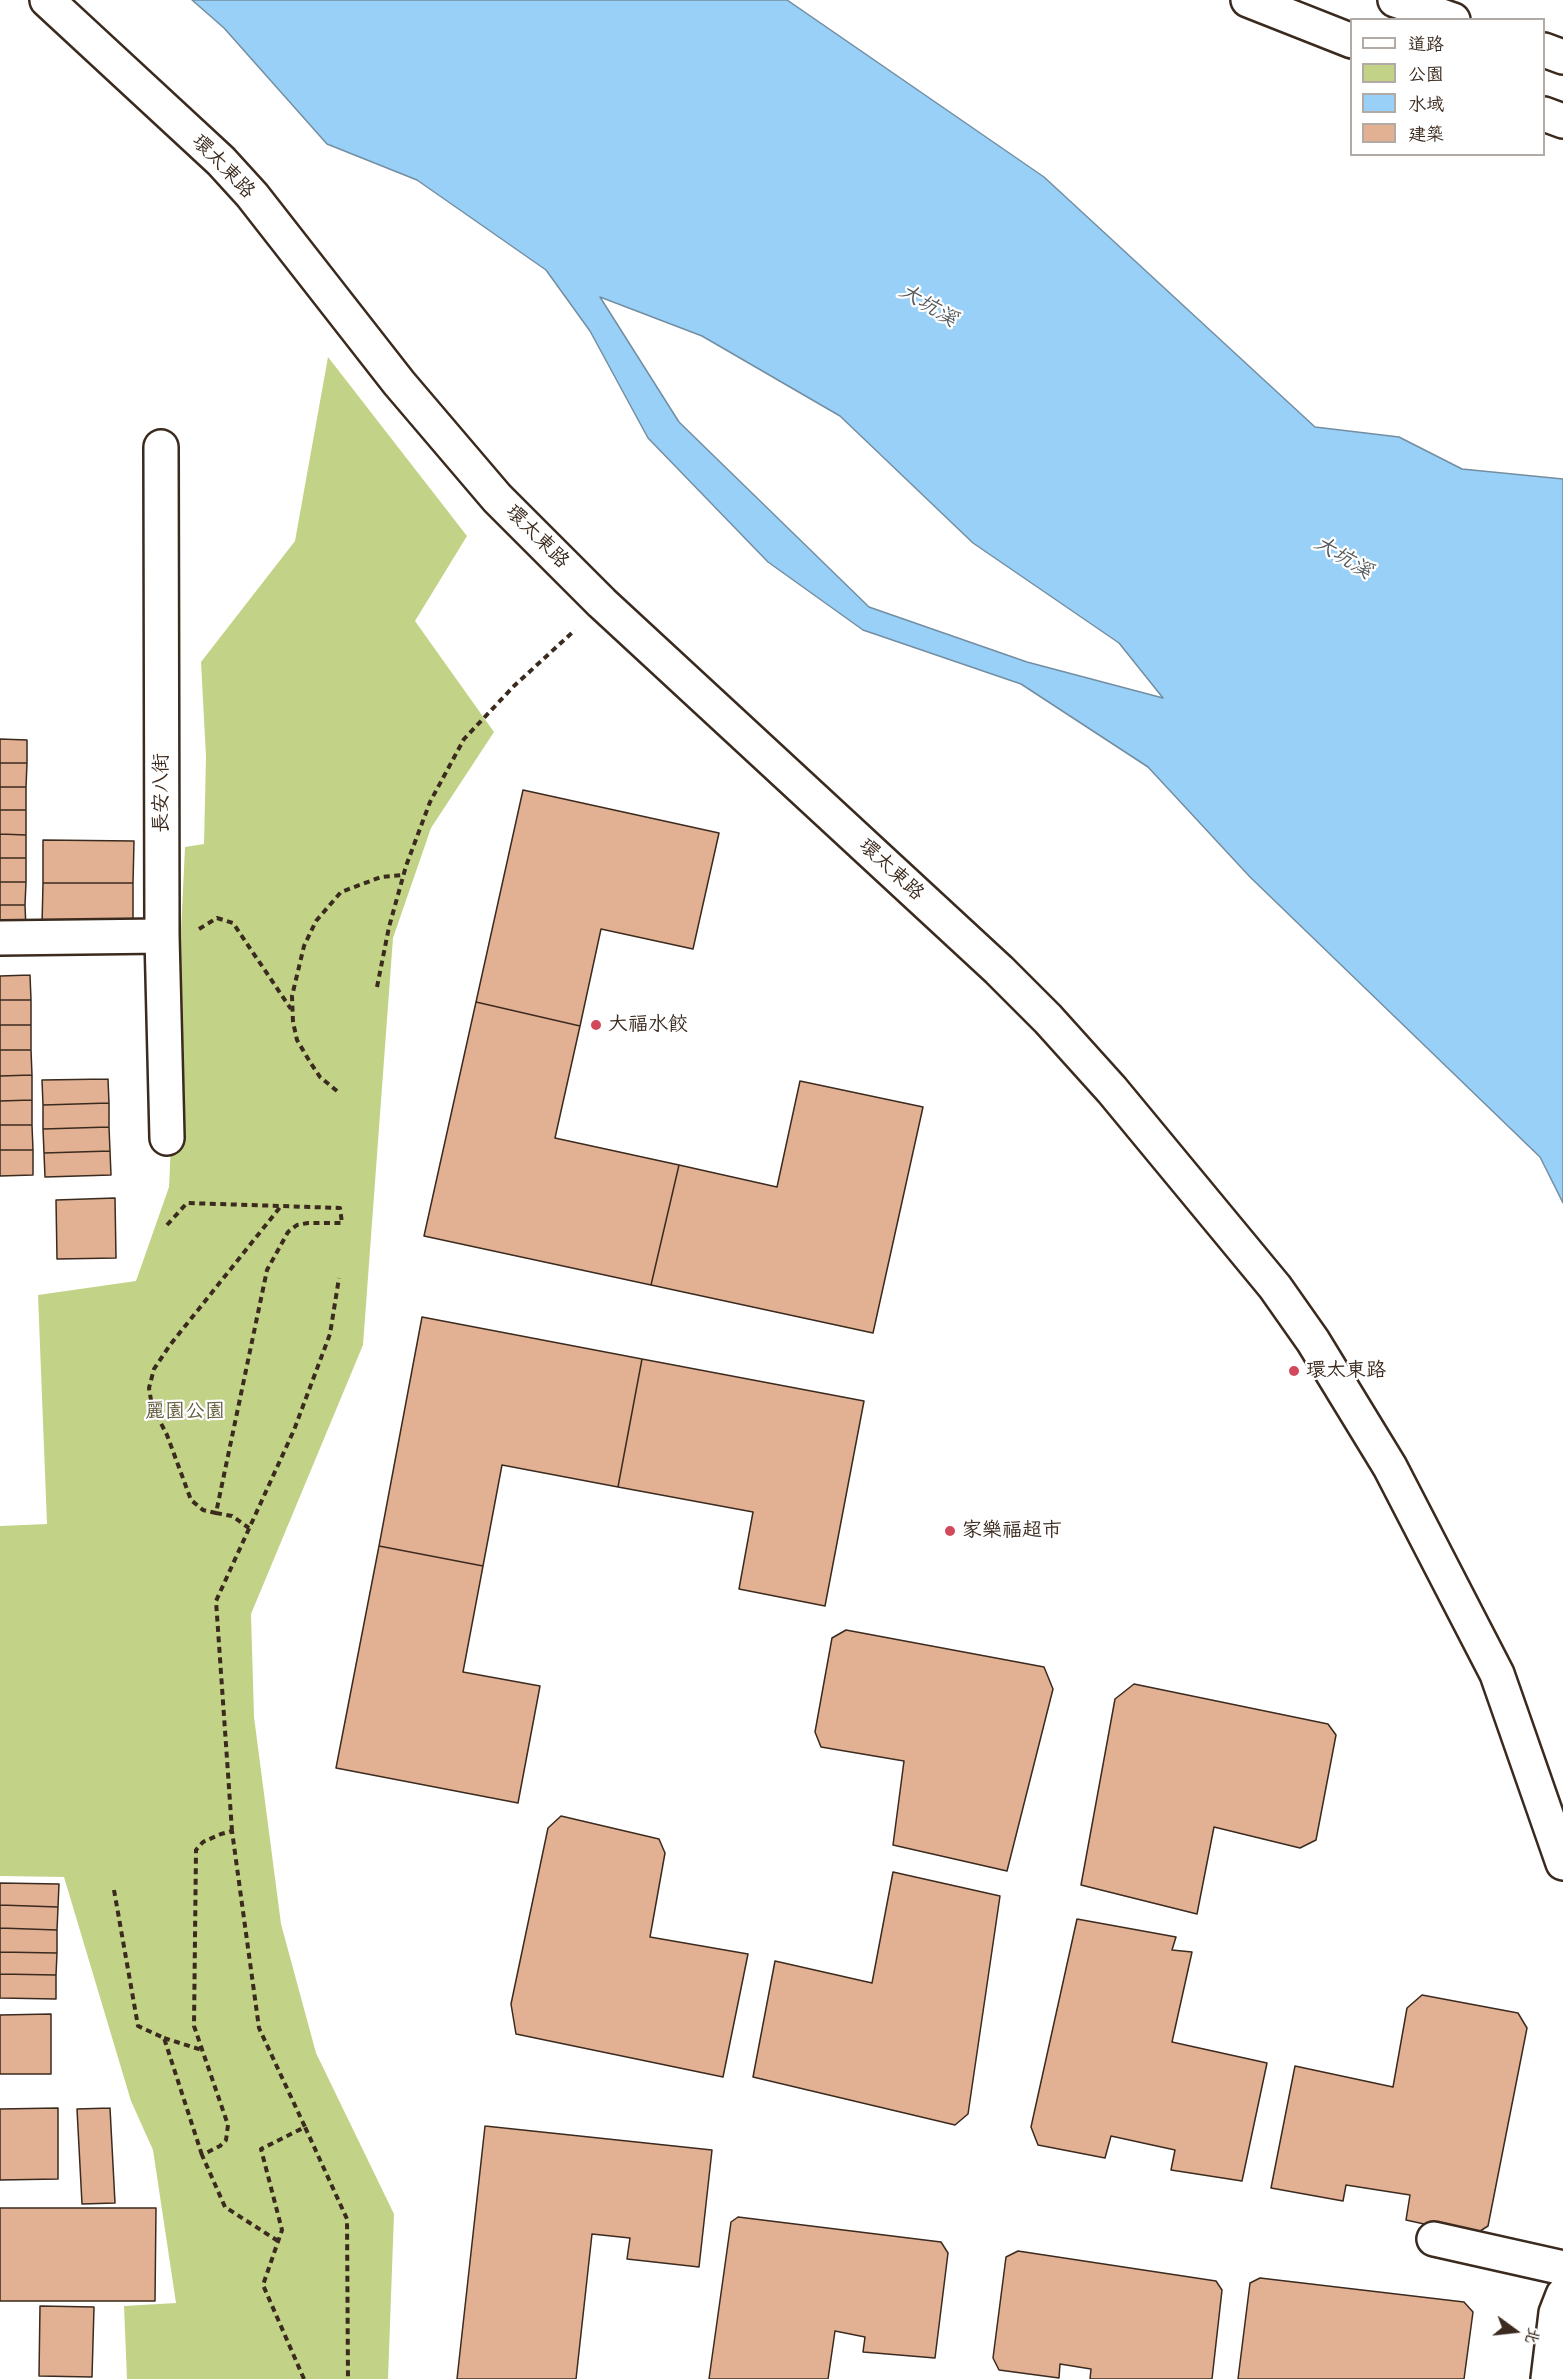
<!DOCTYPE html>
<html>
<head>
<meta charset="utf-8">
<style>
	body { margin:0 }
	#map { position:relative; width:1563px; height:2379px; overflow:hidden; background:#fff; font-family:Itim,"LXGW WenKai TC",sans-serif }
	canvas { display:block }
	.legend { position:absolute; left:1350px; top:18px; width:195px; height:138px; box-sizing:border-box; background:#fff; border:2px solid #b1aaa5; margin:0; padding:8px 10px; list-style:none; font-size:18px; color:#3b2a1e }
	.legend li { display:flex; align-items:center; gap:12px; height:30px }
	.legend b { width:30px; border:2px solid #b1aaa5 }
	.north { position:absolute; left:1485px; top:2301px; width:60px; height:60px; -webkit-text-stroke:4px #fff; paint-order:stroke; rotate:105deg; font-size:16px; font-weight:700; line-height:24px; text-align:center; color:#3b2a1e }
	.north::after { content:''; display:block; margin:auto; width:21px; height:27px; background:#3b2a1e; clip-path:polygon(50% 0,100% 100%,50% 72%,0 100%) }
</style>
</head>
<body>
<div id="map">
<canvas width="1563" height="2379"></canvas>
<ul class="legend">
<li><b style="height:8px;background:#fff"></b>道路</li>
<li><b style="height:16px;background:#c2d388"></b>公園</li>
<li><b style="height:16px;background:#99d0f8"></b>水域</li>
<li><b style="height:16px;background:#e2b194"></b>建築</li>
</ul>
<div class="north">北</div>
</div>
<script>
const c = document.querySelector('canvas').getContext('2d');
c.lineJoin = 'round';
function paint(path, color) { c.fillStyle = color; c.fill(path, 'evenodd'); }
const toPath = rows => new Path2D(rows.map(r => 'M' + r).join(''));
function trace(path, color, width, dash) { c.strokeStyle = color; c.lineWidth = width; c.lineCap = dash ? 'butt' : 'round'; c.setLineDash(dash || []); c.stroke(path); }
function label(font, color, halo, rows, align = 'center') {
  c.font = font + ' Itim,"LXGW WenKai TC",sans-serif'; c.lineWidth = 4.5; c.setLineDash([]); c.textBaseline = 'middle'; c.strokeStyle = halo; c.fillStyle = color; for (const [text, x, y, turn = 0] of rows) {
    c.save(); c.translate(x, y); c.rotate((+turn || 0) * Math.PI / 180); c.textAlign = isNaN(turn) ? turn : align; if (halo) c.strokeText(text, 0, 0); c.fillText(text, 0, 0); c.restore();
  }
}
paint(toPath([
	[328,357,467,536,415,621,494,732,431,828,393,938,363,1345,251,1614,254,1717,281,1924,316,2053,394,2214,388,2379,127,2379,124,2306,176,2303,153,2150,131,2101,64,1877,0,1876,0,1526,47,1524,38,1295,136,1281,169,1187,185,847,204,844,206,757,201,662,295,541]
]), '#c2d388');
const water = toPath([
	[192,0,787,0,1044,177,1315,427,1399,437,1462,469,1563,479,1563,1203,1540,1157,1250,877,1148,767,1021,684,863,630,768,562,648,438,590,331,546,270,417,180,327,144,224,28,192,0],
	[600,297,702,336,840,416,973,543,1119,643,1163,698,1027,662,869,607,679,422,600,297]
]);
paint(water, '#99d0f8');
trace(water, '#738ea1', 1.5);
const building = toPath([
	[0,739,27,740,27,763,0,763,0,739],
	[0,763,27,763,26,787,0,787,0,763],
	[0,787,26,787,26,810,0,810,0,787],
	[523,790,719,833,693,949,601,929,580,1026,476,1002,523,790],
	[0,810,26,810,26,835,0,834,0,810],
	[0,834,26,835,26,858,0,858,0,834],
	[43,840,134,841,133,883,43,883,43,840],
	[0,858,26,858,26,882,0,882,0,858],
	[0,882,26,882,25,905,0,905,0,882],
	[43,883,133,883,133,925,42,925,43,883],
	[0,905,25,905,26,930,0,930,0,905],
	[30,975,31,1000,0,1000,0,976,30,975],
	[0,1000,31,1000,31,1025,0,1025,0,1000],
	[476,1002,580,1026,555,1138,679,1165,651,1285,424,1236,476,1002],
	[0,1025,31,1025,31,1050,0,1050,0,1025],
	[0,1050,31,1050,32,1075,0,1076,0,1050],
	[32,1075,32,1100,0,1101,0,1076,32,1075],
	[108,1079,109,1103,43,1105,42,1080,108,1079],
	[800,1081,923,1107,873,1333,651,1285,679,1165,777,1187,800,1081],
	[32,1100,32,1125,0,1125,0,1101,32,1100],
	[109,1103,109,1127,43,1129,43,1105,109,1103],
	[0,1125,32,1125,33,1150,0,1150,0,1125],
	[109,1127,110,1151,44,1153,43,1129,109,1127],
	[0,1150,33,1150,33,1175,0,1176,0,1150],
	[110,1151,111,1175,45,1177,44,1153,110,1151],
	[115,1198,116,1258,57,1259,56,1200,115,1198],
	[422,1317,642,1359,618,1487,502,1465,483,1566,379,1546,422,1317],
	[642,1359,864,1401,825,1606,739,1589,753,1512,618,1487,642,1359],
	[379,1546,483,1566,463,1672,540,1686,518,1803,336,1768,379,1546],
	[846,1630,1044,1667,1053,1689,1007,1871,893,1845,904,1761,821,1747,815,1732,832,1638,846,1630],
	[1134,1684,1328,1724,1336,1735,1316,1840,1300,1848,1214,1827,1197,1914,1081,1885,1115,1699,1134,1684],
	[561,1816,659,1839,665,1853,650,1937,748,1954,723,2077,516,2034,511,2004,548,1828,561,1816],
	[893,1872,1000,1896,968,2114,955,2125,753,2077,775,1961,872,1983,893,1872],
	[0,1883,59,1884,58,1907,0,1905,0,1883],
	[0,1905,58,1907,57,1930,0,1928,0,1905],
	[1077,1919,1176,1937,1172,1950,1192,1952,1172,2042,1267,2063,1242,2181,1171,2170,1175,2150,1111,2136,1105,2158,1038,2145,1031,2127,1077,1919],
	[0,1928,57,1930,57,1953,0,1952,0,1928],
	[0,1952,57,1953,56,1975,0,1974,0,1952],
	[0,1974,56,1975,56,1999,0,1998,0,1974],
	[1422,1995,1518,2013,1527,2028,1488,2226,1474,2235,1406,2220,1410,2195,1346,2185,1343,2201,1271,2188,1295,2066,1393,2087,1407,2008,1422,1995],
	[51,2014,51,2074,0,2074,0,2015,51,2014],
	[58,2108,58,2179,0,2180,0,2109,58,2108],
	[110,2108,115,2203,82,2204,77,2109,110,2108],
	[485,2126,712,2150,699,2267,627,2259,630,2238,592,2234,576,2379,457,2379,485,2126],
	[0,2208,156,2208,155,2301,0,2301,0,2208],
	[738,2217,941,2242,948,2253,935,2358,863,2352,865,2337,835,2331,828,2379,709,2379,731,2222,738,2217],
	[1018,2251,1216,2281,1222,2290,1212,2379,1090,2379,1091,2369,1060,2364,1059,2378,999,2370,993,2358,1006,2257,1018,2251],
	[1260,2278,1464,2302,1473,2312,1464,2379,1238,2379,1250,2283,1260,2278],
	[40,2306,94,2307,92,2377,39,2376,40,2306]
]);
paint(building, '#e2b194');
trace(building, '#3b2a1e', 1.5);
const minor = toPath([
	[47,0,221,161,252,195,399,383,497,498,602,603,999,970,1048,1019,1112,1090,1275,1287,1313,1341,1390,1467,1497,1674,1563,1863],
	[1248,0,1352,41],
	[1395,0,1453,20],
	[1544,50,1563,57],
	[1544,114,1563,121],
	[161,447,162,936,167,1138],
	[0,938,162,936],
	[1434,2239,1563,2268],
	[1548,2379,1556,2313,1563,2295]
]);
trace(minor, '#3b2a1e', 38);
trace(toPath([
	[199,929,217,918,233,923,291,1009],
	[377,987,389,927,406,866,430,802,464,739,514,686,575,630],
	[337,1091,320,1077,310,1062,297,1040,293,1022,292,996,304,946,316,921,341,892,381,877,403,875],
	[167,1225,187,1203,281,1206,340,1208,342,1223,308,1223,297,1225,288,1232,267,1270,216,1513,203,1510,191,1500,167,1435,152,1406,149,1388,154,1369,170,1345,281,1206],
	[216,1513,232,1516,249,1528],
	[232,1831,216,1601,294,1430,330,1334,339,1278],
	[114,1890,138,2026,164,2038,202,2155],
	[164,2038,202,2050],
	[278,2241,225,2207,202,2155,220,2146,226,2140,228,2125,194,2026,196,1850,203,1842,221,1834,232,1831,259,2028,305,2127],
	[304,2379,263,2285,282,2230,261,2149,305,2127,347,2219,348,2379]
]), '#3b2a1e', 4, [6, 4.5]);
trace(minor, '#fff', 33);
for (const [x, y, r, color] of [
	[596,1025,6,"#d1495b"],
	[1294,1371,6,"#d1495b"],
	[950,1531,6,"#d1495b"]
]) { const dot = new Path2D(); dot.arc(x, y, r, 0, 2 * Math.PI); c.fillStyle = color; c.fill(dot); trace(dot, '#fff', 2); }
label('20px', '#3b2a1e', '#fff', [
	["環太東路",223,167,46],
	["環太東路",537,537,45],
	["長安八街",162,793,-90],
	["環太東路",891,870,43]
]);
label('20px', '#3b2a1e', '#fff', [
	["大福水餃",608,1025],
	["環太東路",1306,1371],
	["家樂福超市",962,1531]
], 'left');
label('20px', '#645d3e', '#fff', [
	["麗園公園",185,1412]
]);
label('italic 21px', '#575c5f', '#fff', [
	["大坑溪",928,306,31],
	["大坑溪",1343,558,31]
]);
</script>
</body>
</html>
